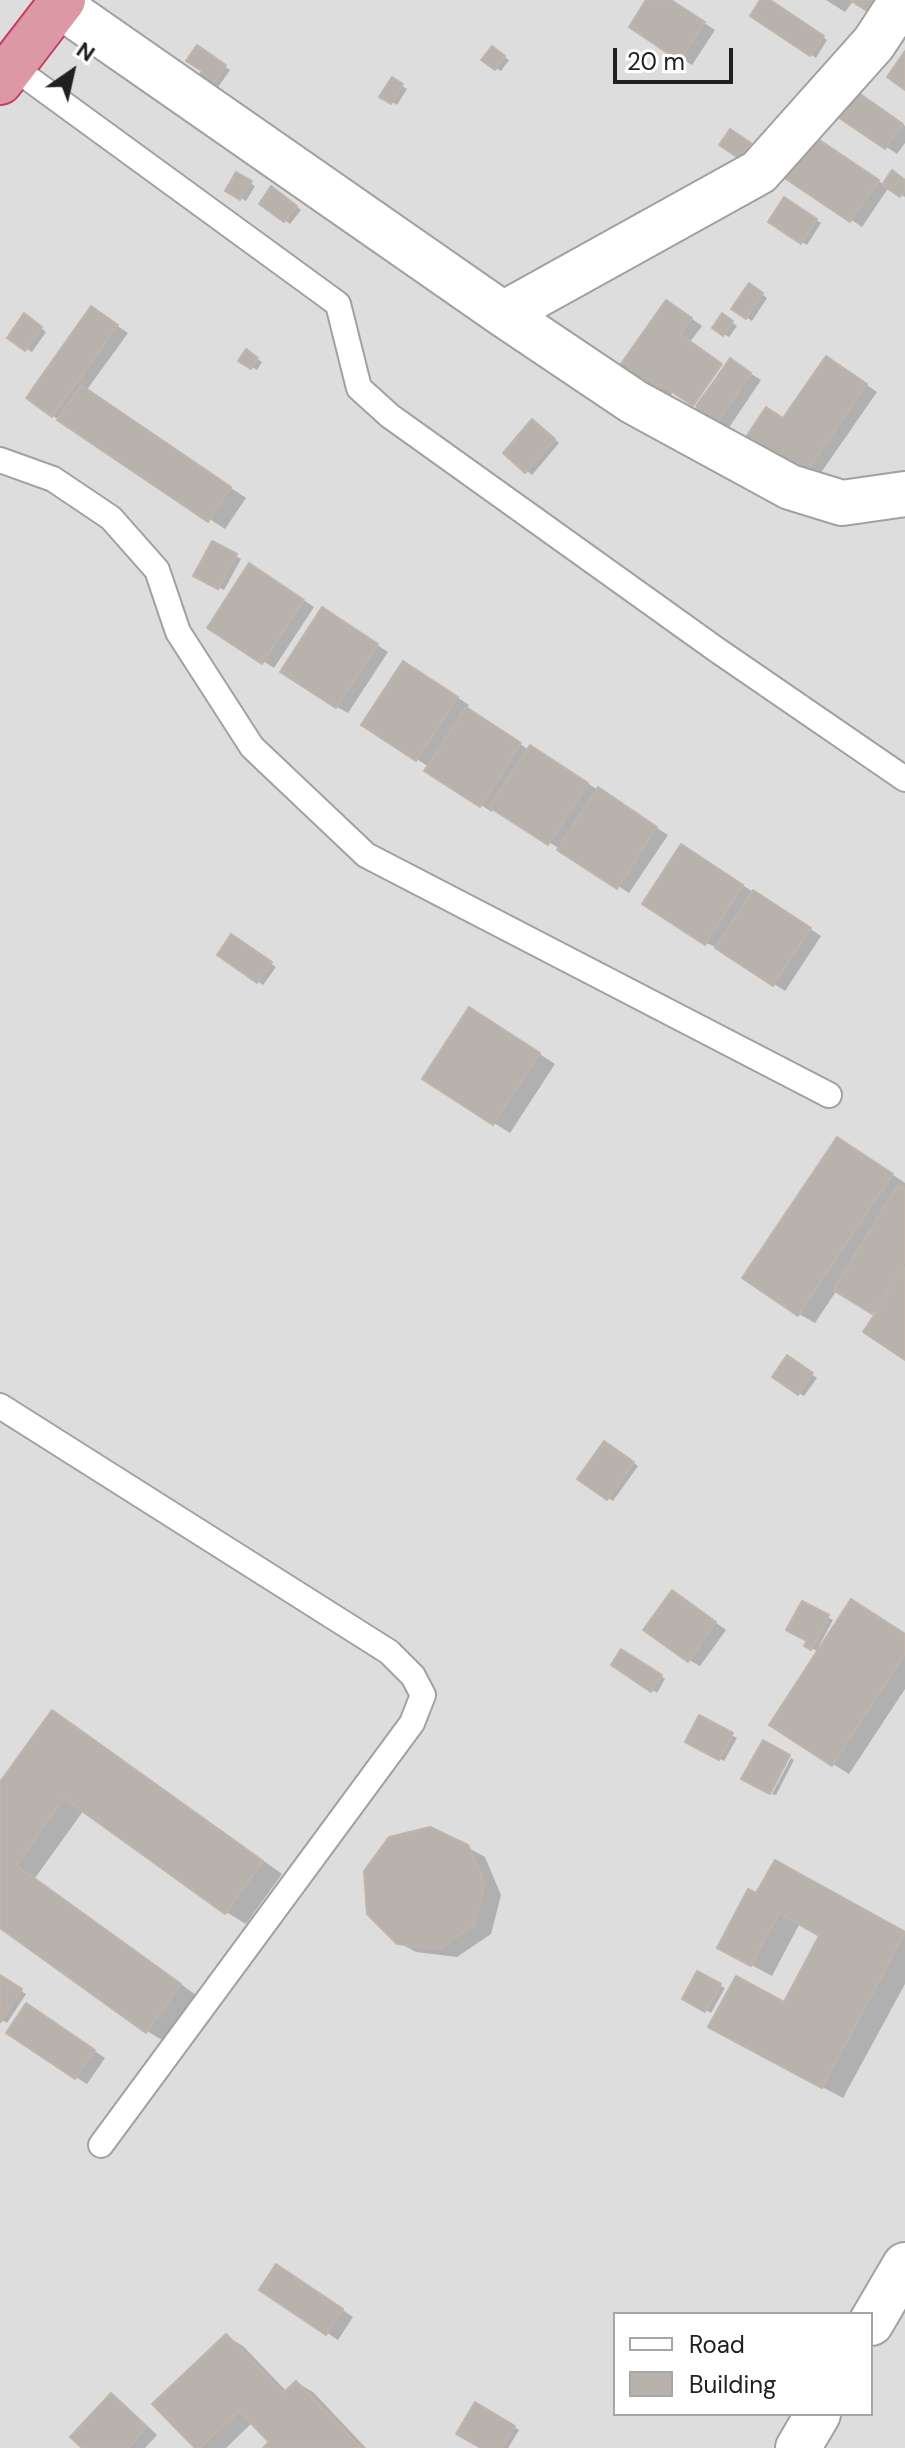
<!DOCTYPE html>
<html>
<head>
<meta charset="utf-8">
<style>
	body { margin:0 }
	#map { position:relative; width:905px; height:2448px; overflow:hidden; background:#efede7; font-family:"DM Sans",sans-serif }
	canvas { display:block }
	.legend { position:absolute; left:613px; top:2312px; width:260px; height:104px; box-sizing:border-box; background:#fff; border:2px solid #a6a6a6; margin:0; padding:10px 14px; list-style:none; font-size:24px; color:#202020 }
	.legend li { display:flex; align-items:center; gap:16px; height:40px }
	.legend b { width:40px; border:2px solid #a6a6a6 }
	.north { position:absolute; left:32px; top:32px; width:80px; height:80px; -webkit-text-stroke:6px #fff; paint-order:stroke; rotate:34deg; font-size:22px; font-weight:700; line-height:32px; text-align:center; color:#202020 }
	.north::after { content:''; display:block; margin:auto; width:28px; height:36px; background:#202020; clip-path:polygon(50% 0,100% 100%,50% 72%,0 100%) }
	.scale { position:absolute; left:613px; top:48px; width:120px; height:36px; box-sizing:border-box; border:4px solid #202020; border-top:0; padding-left:10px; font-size:24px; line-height:28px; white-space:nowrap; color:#202020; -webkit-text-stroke:6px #fff; paint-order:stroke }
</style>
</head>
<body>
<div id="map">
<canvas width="905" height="2448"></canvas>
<ul class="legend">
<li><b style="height:10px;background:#fff"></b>Road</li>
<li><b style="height:22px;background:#b8b2ad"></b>Building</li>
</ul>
<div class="north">N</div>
<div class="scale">20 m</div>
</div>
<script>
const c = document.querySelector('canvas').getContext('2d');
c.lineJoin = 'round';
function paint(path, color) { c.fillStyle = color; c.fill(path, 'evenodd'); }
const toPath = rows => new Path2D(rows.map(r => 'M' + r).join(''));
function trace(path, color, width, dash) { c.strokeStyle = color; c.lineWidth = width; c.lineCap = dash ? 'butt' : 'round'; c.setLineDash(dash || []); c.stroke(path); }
paint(toPath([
	[0,0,905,0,905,2448,0,2448],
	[615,2314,871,2314,871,2414,615,2414]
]), '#dedddd');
paint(toPath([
	[649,0,669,0,715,30,692,65,631,27],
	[763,0,767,0,827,40,816,58,752,15],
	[826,0,854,0,845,12],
	[197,48,230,70,214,93,204,71],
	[497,52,509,60,501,71,496,68],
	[392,80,407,89,397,105,382,96],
	[865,98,905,126,905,143,897,154,838,114],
	[824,144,883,184,905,182,905,197,889,187,862,227,786,176],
	[237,175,255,186,246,201,228,190],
	[277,192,301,210,290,224,262,203],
	[785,200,821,223,807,245,771,222],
	[754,288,767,298,752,321,734,309],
	[678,309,702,326,690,342,674,391,666,402,655,395],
	[103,316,128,333,86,391,246,498,225,529,53,416],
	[29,319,46,332,32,352,9,337],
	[728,319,737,326,729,337,714,328],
	[246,352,262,362,257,370,241,360],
	[838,365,877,392,811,487,784,420],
	[724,366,742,368,761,380,718,444,699,408,695,406],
	[538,425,559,443,532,475,506,453],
	[213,544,241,559,224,590,196,576],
	[261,572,314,607,274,668,210,627],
	[334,617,388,652,348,713,337,707],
	[415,670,469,705,466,709,529,750,542,754,668,835,629,893,494,807,492,812,481,805,429,767,364,725],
	[693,853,821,936,785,991,718,948,706,943],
	[237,940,276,967,263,985,220,955],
	[486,1019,555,1064,510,1133,494,1123],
	[854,1149,905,1183,905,1357,877,1314,837,1290,815,1323,799,1314],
	[793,1361,817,1378,804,1396,799,1393],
	[610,1446,638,1466,613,1501,608,1498],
	[683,1599,726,1630,700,1666,689,1660],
	[803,1604,833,1620,819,1646,822,1647,905,1635,905,1689,849,1774,833,1764,819,1652,806,1645,809,1640],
	[622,1652,665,1679,657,1693,613,1665],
	[53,1712,73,1724,282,1874,246,1924,226,1912,84,1810,35,1878,200,1998,167,2043,147,2031,0,1926,0,1786],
	[700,1718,737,1738,724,1761,687,1741],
	[791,1758,794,1760,776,1795,772,1794],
	[467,1847,485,1857,501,1895,491,1934,457,1957,416,1952,398,1942],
	[775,1863,905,1934,905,1984,843,2098,731,2038,784,2004,822,1935,800,1923,772,1976,740,1959,757,1896],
	[698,1974,725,1988,711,2013,685,1998],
	[0,1977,26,1994,7,2023,0,2019],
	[38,2013,105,2058,87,2084,76,2077],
	[288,2273,353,2317,338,2340,261,2289],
	[226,2336,243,2346,287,2392,297,2383,313,2392,366,2448,266,2448,272,2442,253,2422,226,2448,197,2448],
	[111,2396,122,2402,157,2435,145,2448,85,2448],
	[476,2404,519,2430,508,2448,485,2448]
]), '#0003');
const building = toPath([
	[646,0,671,0,705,22,679,61,629,27,646,0],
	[760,0,770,0,824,36,810,56,750,16,760,0],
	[850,0,879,0,870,13,850,0],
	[197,45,226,65,208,92,194,83,202,71,186,61,197,45],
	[492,46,505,56,495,70,481,60,492,46],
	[905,51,905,90,887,77,905,51],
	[392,77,403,84,391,104,379,97,392,77],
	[853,89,903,124,885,149,835,115,853,89],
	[730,129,751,143,740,159,719,145,730,129],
	[812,135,879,180,850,222,783,177,812,135],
	[892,170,905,180,905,190,900,197,882,185,892,170],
	[236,172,252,181,240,200,225,191,236,172],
	[271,186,297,206,284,222,259,204,271,186],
	[784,197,817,219,801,244,768,222,784,197],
	[749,283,763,293,746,319,731,309,749,283],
	[666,300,692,318,680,334,722,364,693,406,662,385,654,397,616,371,666,300],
	[91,306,118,325,52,417,26,398,91,306],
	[24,313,42,327,25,351,7,338,24,313],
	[722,313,733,321,723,336,712,328,722,313],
	[246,349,258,358,251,369,238,361,246,349],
	[826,356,867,384,799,482,742,443,766,407,783,418,826,356],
	[730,358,751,373,706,439,685,425,730,358],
	[81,385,231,487,208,522,57,420,81,385],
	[532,419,555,439,525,473,503,453,532,419],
	[212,541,237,554,218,589,193,576,212,541],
	[249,563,304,600,262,664,207,628,249,563],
	[322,607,378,644,336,708,280,672,322,607],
	[403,661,458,697,416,761,361,725,403,661],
	[466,707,521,743,480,807,424,771,466,707],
	[530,745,588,783,548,845,489,807,530,745],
	[598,787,657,827,617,889,557,850,598,787],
	[681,844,743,885,705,945,642,904,681,844],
	[753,890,811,928,773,986,715,948,753,890],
	[231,934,272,962,257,983,217,955,231,934],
	[469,1007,540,1053,493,1125,422,1079,469,1007],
	[837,1137,893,1174,798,1316,742,1278,837,1137],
	[898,1185,905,1189,905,1261,872,1314,833,1290,898,1185],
	[905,1268,905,1360,863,1332,905,1268],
	[787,1355,813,1373,798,1395,772,1377,787,1355],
	[604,1441,634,1462,607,1500,577,1479,604,1441],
	[672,1590,716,1622,688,1662,643,1630,672,1590],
	[851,1599,905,1634,905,1654,832,1766,769,1725,851,1599],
	[802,1601,829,1615,811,1650,804,1646,807,1641,786,1630,802,1601],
	[621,1649,662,1675,651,1692,611,1665,621,1649],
	[52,1710,263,1861,225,1914,64,1798,16,1865,181,1984,146,2033,0,1928,0,1782,52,1710],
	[699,1715,733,1733,719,1760,685,1742,699,1715],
	[763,1740,790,1755,770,1794,741,1779,763,1740],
	[430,1827,468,1845,485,1884,474,1925,439,1949,397,1944,367,1914,364,1871,389,1837,430,1827],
	[775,1860,905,1932,822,2088,708,2027,736,1976,784,2002,819,1936,779,1913,751,1966,717,1948,748,1889,756,1893,775,1860],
	[697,1971,721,1984,705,2012,682,1999,697,1971],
	[0,1975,22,1989,1,2022,0,2022,0,1975],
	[26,2003,95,2050,75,2079,6,2033,26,2003],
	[276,2264,343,2309,326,2335,259,2290,276,2264],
	[226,2334,283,2393,296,2381,361,2448,263,2448,269,2442,239,2411,200,2448,195,2448,152,2404,226,2334],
	[111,2393,147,2427,128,2448,82,2448,70,2437,111,2393],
	[475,2402,515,2426,502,2448,481,2448,456,2434,475,2402]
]);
paint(building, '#b8b2ad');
trace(building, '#bfb4ab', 2);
const lane = toPath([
	[13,67,338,304,359,388,390,416,717,650,905,779],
	[0,460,53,479,111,518,157,570,178,632,252,747,366,855,829,1095],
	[0,1406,389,1652,413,1676,423,1695,412,1723,101,2145]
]);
const street = toPath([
	[59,5,503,314,634,402,790,487,842,503,905,494],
	[503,314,759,172,874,43,902,0],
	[871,2323,905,2265],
	[798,2448,818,2414]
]);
const highway = toPath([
	[0,82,63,0]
]);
trace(lane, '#a1a1a1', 28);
trace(street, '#a1a1a1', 48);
trace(highway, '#c83a6a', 48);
trace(lane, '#fff', 24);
trace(street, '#fff', 44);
trace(highway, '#dd98a5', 44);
</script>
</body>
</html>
